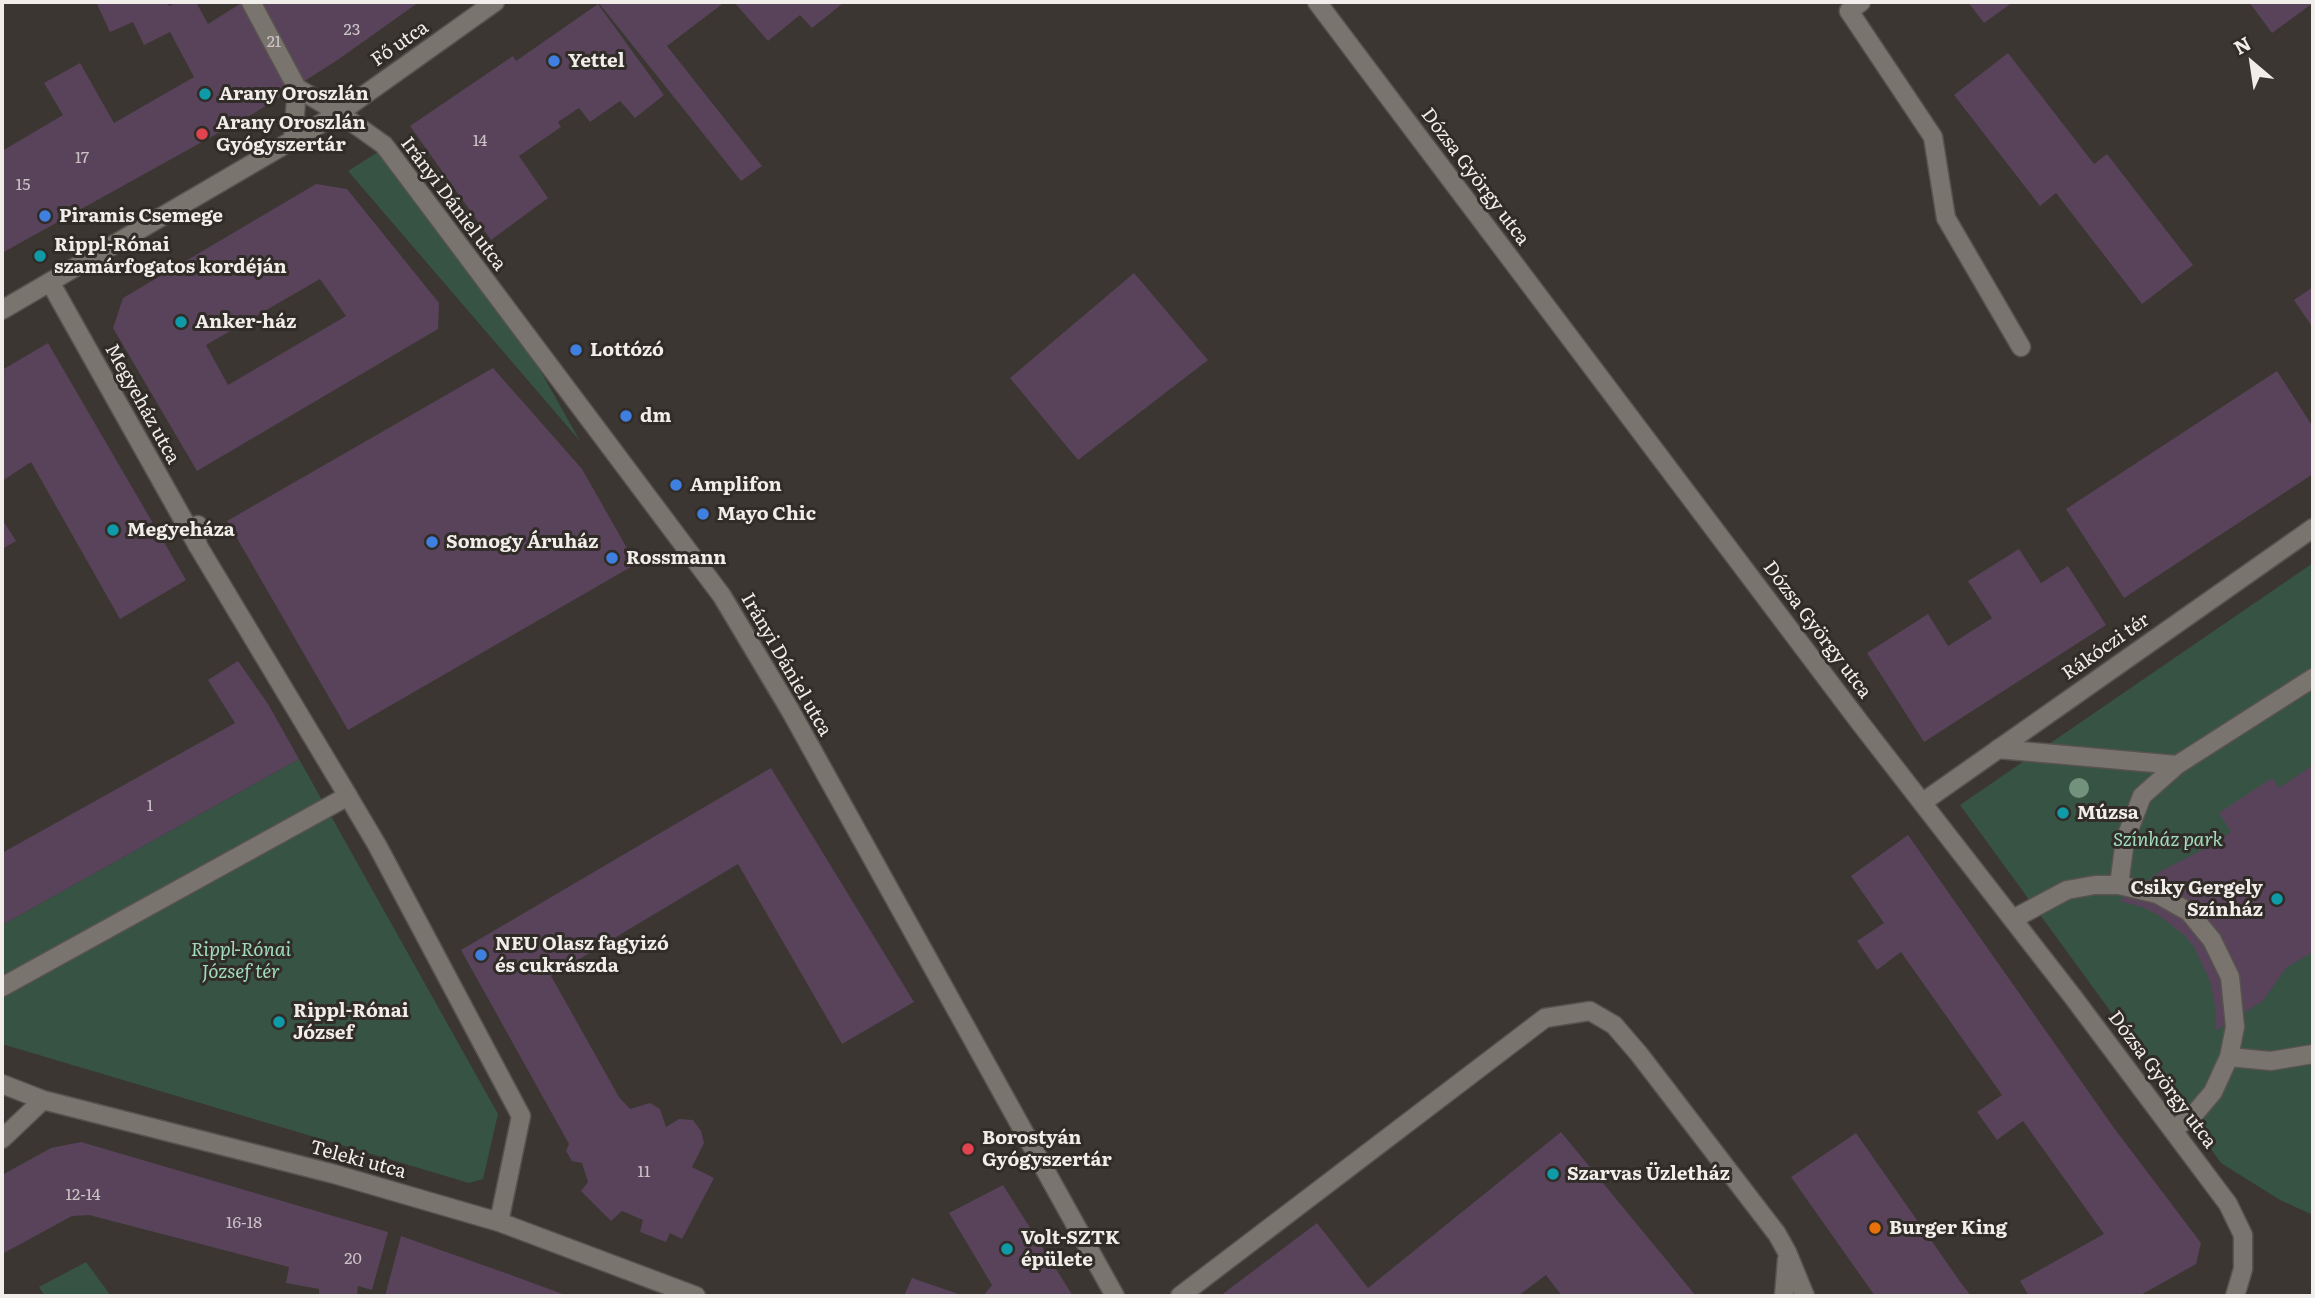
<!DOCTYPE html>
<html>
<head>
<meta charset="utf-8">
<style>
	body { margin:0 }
	#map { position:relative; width:2315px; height:1298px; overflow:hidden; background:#3b3631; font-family:Literata,serif }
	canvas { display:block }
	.frame { position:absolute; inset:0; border:4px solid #f1edea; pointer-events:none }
	.north { position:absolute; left:2217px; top:28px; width:70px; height:70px; -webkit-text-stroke:5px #312c27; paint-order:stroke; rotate:331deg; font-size:19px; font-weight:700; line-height:28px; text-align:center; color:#f1edea }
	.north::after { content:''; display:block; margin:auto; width:24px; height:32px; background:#f1edea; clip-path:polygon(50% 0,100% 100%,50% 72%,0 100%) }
</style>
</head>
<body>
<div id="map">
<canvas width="2315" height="1298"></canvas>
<div class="frame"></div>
<div class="north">N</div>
</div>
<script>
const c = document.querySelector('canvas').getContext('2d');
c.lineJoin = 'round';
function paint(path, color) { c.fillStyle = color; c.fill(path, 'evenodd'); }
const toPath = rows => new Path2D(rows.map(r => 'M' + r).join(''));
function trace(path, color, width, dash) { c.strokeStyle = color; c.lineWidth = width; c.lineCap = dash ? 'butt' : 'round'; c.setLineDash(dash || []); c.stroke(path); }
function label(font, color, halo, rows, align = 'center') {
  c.font = font + ' Literata,serif'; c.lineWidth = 6; c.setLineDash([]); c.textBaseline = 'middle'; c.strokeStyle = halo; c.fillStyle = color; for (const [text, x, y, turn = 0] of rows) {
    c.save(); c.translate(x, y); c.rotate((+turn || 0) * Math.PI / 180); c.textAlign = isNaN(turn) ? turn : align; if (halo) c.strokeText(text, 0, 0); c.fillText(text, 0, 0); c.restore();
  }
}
paint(toPath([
	[381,150,527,347,580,441,348,171],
	[2313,563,2313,1215,2280,1200,2221,1163,1960,805],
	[299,759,498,1114,483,1179,469,1183,2,1044,2,925],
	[86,1262,111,1296,45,1296,39,1287]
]), '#365344');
paint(toPath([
	[96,2,167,2,169,6,177,2,196,2,208,24,243,2,419,2,339,59,256,112,2,253,2,151,63,115,44,83,80,63,114,123,194,77,170,32,144,45,133,22,110,32],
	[598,2,725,2,667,46,762,166,741,181],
	[734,2,840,2,842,4,812,28,800,15,768,41],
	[1968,2,2013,2,1984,23],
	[2249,2,2313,2,2313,3,2272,33],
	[598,4,664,95,635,118,620,101,590,122,579,108,558,122,561,127,519,156,548,198,491,240,410,126,513,56,516,61],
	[2008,53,2094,164,2107,154,2193,265,2142,304,2056,193,2040,206,1954,95],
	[316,184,347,189,439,303,438,329,197,471,113,328,123,298],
	[320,279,346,316,228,385,206,345],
	[1134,273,1208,360,1078,460,1010,378],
	[2313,287,2313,328,2294,300],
	[48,343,186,580,120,619,31,462,2,481,2,370],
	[493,368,582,469,636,564,348,730,227,521],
	[2277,371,2313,427,2313,474,2124,598,2066,509],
	[2,519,16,541,2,549],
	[2019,549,2041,583,2068,566,2106,625,1924,742,1867,653,1928,614,1948,646,1992,618,1968,581],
	[238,661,268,704,299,759,2,925,2,853,235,723,208,680],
	[2313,765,2313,952,2286,968,2263,1001,2215,1031,2216,1011,2210,981,2194,947,2183,934,2158,915,2142,907,2119,901,2161,871,2208,847,2231,832,2219,813,2272,778,2279,788],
	[771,768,914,1002,842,1044,738,864,551,976,619,1097,630,1109,650,1103,660,1109,666,1127,679,1119,693,1120,701,1131,704,1143,692,1167,714,1178,682,1239,670,1233,666,1242,640,1232,643,1220,622,1211,611,1221,581,1191,588,1182,582,1163,572,1161,566,1151,569,1144,461,950],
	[1908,835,2114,1128,2201,1243,2196,1264,2139,1296,2029,1296,2020,1281,2104,1234,2023,1121,1997,1140,1977,1112,2002,1095,1901,952,1877,970,1857,941,1884,923,1851,876],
	[1561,1132,1696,1296,1562,1296,1546,1275,1518,1296,1220,1296,1317,1223,1368,1288],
	[1856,1133,1961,1283,1971,1296,1875,1296,1791,1177],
	[81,1142,388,1232,372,1290,358,1286,357,1296,319,1296,319,1289,286,1283,289,1267,89,1215,72,1216,2,1254,2,1175,51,1148],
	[1003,1185,1073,1296,983,1296,992,1285,949,1213],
	[401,1236,511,1275,568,1296,385,1296],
	[912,1278,964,1296,904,1296]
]), '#58435b');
const lane = toPath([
	[1849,11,1933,137,1946,218,2021,347],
	[198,525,196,537,198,546,348,796],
	[1998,749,2177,765],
	[2119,885,2125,840,2142,796,2177,765,2313,678],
	[2013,919,2067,890,2095,885,2119,885,2157,894,2189,912,2212,940,2230,977,2235,1027,2229,1057,2213,1092,2196,1112,2173,1130],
	[2229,1057,2271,1061,2313,1054],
	[1180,1296,1545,1018,1590,1011,1614,1025,1639,1054,1777,1234,1787,1252,1805,1296],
	[1784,1296,1787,1259]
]);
const street = toPath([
	[251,2,297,88,339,113,384,145,722,596,790,710,1115,1296],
	[1317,2,1861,724,2073,997,2228,1204,2243,1235,2243,1269,2235,1296],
	[1849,11,1861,2],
	[293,140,297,88],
	[50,282,198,546],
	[2,310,339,113,495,2],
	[1923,802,2313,528],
	[2,987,348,796,377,845,521,1116,499,1222],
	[2,1084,43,1100,334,1174,499,1222,696,1296],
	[2,1139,43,1100]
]);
trace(lane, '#58534f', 21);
trace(street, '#58534f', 21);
trace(lane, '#7a746f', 18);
trace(street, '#7a746f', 18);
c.fillStyle = '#73927d';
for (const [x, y] of [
	[2079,788]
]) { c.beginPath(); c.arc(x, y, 10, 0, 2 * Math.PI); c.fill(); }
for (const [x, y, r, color] of [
	[554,61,7,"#3f7fe0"],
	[205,94,7,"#0f9aa8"],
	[202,134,7,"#e0444e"],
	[45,216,7,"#3f7fe0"],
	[40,256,7,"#0f9aa8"],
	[181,322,7,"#0f9aa8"],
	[576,350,7,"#3f7fe0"],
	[626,416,7,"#3f7fe0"],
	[676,485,7,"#3f7fe0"],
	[703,514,7,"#3f7fe0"],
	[113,530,7,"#0f9aa8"],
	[432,542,7,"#3f7fe0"],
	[612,558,7,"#3f7fe0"],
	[2063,813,7,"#0f9aa8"],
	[2277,899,7,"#0f9aa8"],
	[481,955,7,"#3f7fe0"],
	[279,1022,7,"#0f9aa8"],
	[968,1149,7,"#e0444e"],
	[1553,1174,7,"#0f9aa8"],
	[1875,1228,7,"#e8710a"],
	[1007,1249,7,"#0f9aa8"]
]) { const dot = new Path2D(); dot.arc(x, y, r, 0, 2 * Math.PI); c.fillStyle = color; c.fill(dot); trace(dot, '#312c27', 2.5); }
label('16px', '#cbc2c6', null, [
	["23",352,30],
	["21",274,42],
	["14",480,141],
	["17",82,158],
	["15",23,185],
	["1",150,806],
	["11",644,1172],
	["12-14",83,1195],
	["16-18",244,1223],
	["20",353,1259]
]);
label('19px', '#f1edea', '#312c27', [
	["Fő utca",400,44,-35],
	["Dózsa György utca",1475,177,53],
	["Irányi Dániel utca",453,204,53],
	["Megyeház utca",142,404,61],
	["Dózsa György utca",1817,630,53],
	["Rákóczi tér",2106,647,-35],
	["Irányi Dániel utca",786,665,60],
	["Dózsa György utca",2162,1080,53],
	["Teleki utca",358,1160,15]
]);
label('bold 19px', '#f1edea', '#312c27', [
	["Yettel",568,61],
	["Arany Oroszlán",219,94],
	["Arany Oroszlán",216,123],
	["Gyógyszertár",216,145],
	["Piramis Csemege",59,216],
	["Rippl-Rónai",54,245],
	["szamárfogatos kordéján",54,267],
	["Anker-ház",195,322],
	["Lottózó",590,350],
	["dm",640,416],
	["Amplifon",690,485],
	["Mayo Chic",717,514],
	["Megyeháza",127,530],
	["Somogy Áruház",446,542],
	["Rossmann",626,558],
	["Múzsa",2077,813],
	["Csiky Gergely",2263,888,"right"],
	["Színház",2263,910,"right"],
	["NEU Olasz fagyizó",495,944],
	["és cukrászda",495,966],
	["Rippl-Rónai",293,1011],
	["József",293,1033],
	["Borostyán",982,1138],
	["Gyógyszertár",982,1160],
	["Szarvas Üzletház",1567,1174],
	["Burger King",1889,1228],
	["Volt-SZTK",1021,1238],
	["épülete",1021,1260]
], 'left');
label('italic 19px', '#a0ddbc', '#312c27', [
	["Színház park",2168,840],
	["Rippl-Rónai",241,950],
	["József tér",241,972]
]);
</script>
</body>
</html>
